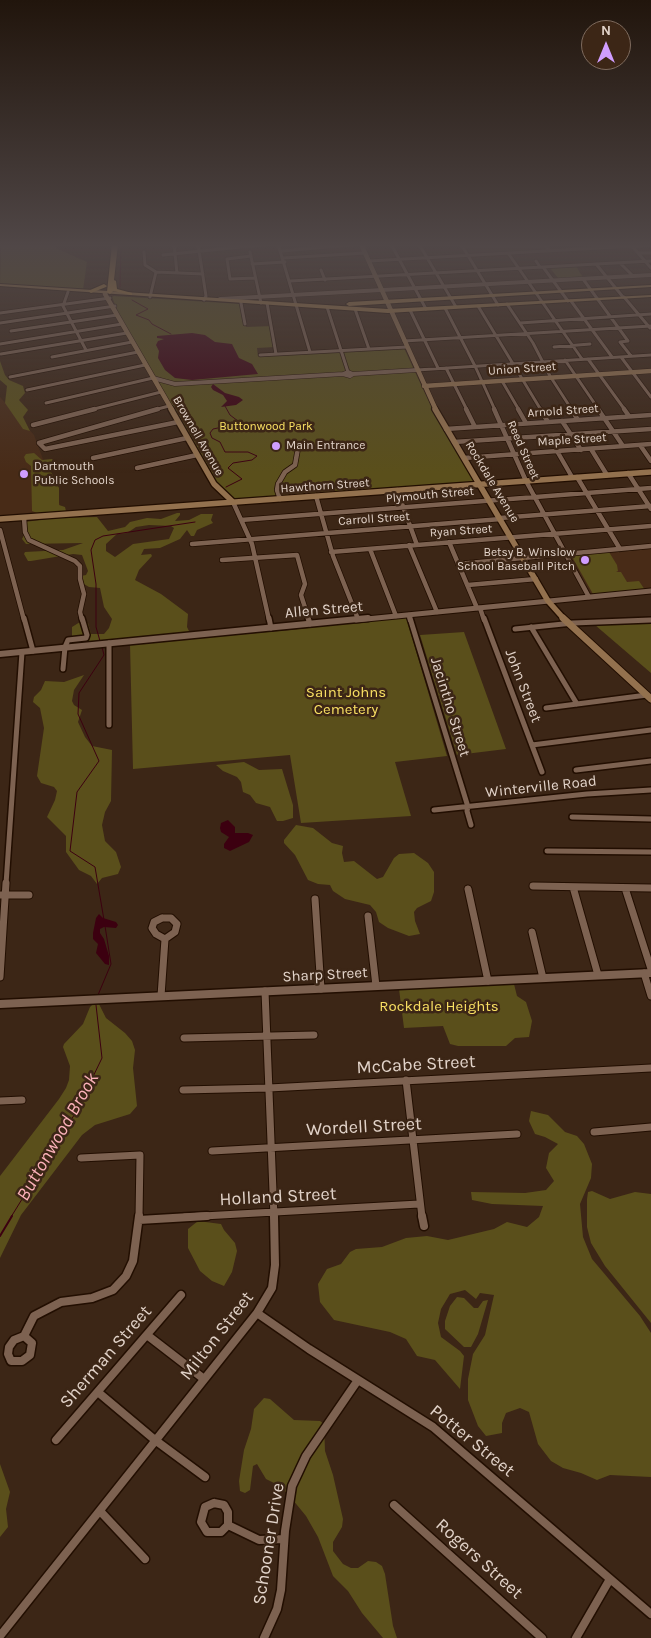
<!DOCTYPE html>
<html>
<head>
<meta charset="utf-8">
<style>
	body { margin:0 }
	#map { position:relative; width:651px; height:1638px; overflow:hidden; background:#3c2616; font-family:Karla,sans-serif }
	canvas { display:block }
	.north { position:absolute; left:581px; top:20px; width:50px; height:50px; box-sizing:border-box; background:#3c2616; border:1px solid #7e6b5e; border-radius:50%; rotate:0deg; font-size:14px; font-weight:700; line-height:20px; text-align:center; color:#e2d3c9 }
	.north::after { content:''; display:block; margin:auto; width:18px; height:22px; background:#d09dff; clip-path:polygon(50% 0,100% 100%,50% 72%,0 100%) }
</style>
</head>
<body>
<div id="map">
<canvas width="651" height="1638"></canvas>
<div class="north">N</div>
</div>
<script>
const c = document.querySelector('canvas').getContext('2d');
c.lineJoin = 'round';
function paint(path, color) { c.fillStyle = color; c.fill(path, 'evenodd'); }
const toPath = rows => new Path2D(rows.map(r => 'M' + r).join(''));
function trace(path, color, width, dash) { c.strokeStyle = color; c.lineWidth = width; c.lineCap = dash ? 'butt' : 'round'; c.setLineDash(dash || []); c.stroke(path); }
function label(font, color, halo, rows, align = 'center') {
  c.font = font + ' Karla,sans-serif'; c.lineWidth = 5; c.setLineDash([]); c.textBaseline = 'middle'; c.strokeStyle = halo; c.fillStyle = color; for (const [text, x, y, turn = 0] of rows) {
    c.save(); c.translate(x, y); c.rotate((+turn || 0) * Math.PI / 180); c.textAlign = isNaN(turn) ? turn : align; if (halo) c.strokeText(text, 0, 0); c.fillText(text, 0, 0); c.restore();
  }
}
paint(toPath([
	[464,244,541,244,546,250,470,254],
	[0,397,34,435,63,513,0,517],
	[651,549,651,589,592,595,571,556]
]), '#482b17');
paint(toPath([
	[1,244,56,244,56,248,87,262,83,290,0,284],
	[576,266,585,281,561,282,550,268],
	[114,296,241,304,246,327,272,326,275,347,257,348,258,356,404,348,434,413,475,482,234,499,214,480,118,312,112,297],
	[0,361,5,375,9,380,23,386,25,393,19,400,28,410,23,417,30,431,23,429,5,403,7,386,0,380],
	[34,453,42,460,52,459,56,464,50,464,48,466,59,488,59,505,65,507,66,511,37,513,32,511,31,466,26,462,24,457,26,454],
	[177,513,180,513,180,515,175,521,189,520,201,514,213,514,211,520,213,523,197,530,194,536,191,536,187,530,180,539,160,548,144,549,141,555,151,554,152,556,139,570,135,580,161,594,188,614,187,627,190,633,66,645,72,637,72,627,80,622,88,623,91,634,104,634,109,628,112,619,104,607,100,588,89,587,82,583,81,576,86,575,88,571,82,555,73,554,31,561,28,561,24,554,25,552,63,550,83,543,26,544,22,539,27,529,25,522,53,518,97,517,108,531,125,527,130,522,147,518,161,519],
	[149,525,171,526,174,528,169,539,133,544,115,557,106,551,106,544,117,534,127,533,136,527],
	[609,552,617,565,618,571,616,572,621,572,627,582,639,581,645,590,593,594,571,555],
	[406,617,447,756,395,762,411,816,301,823,290,755,133,769,130,644,290,630],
	[651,623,651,673,595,625],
	[464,632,506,749,457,755,420,635],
	[84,675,74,690,72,701,74,705,82,710,78,722,85,737,92,746,112,750,111,801,105,812,102,825,105,841,116,852,121,867,118,874,102,878,97,884,91,876,79,870,66,852,66,836,47,817,55,800,57,791,54,787,41,783,37,776,44,728,40,708,33,702,34,697,41,690,45,681,64,682],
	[244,762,259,770,282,769,293,805,293,818,283,821,277,821,270,807,256,803,250,795,243,792,241,782,237,777,223,771,216,765],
	[296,825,313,828,332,843,343,846,342,853,344,862,354,861,377,879,383,877,394,858,399,854,414,853,428,863,434,872,434,892,431,901,417,908,414,912,415,921,420,934,409,936,388,928,379,922,376,912,370,905,345,899,333,891,330,885,318,884,308,880,295,855,284,843,284,840],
	[477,984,514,984,517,996,526,1002,532,1021,529,1037,515,1038,506,1046,458,1046,450,1044,443,1026,404,1028,399,989],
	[95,1002,99,1004,106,1018,125,1033,132,1041,135,1050,133,1068,137,1106,130,1114,95,1125,82,1135,21,1215,0,1258,0,1176,59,1099,66,1088,69,1080,70,1066,63,1047,64,1044,83,1024,90,1007],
	[531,1111,548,1115,565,1132,577,1136,584,1144,592,1164,591,1178,580,1204,583,1237,592,1259,640,1316,651,1333,651,1477,610,1475,597,1480,581,1473,563,1468,551,1461,538,1444,529,1412,520,1408,506,1413,502,1423,502,1433,486,1436,478,1426,468,1400,468,1379,473,1354,485,1335,494,1295,480,1293,476,1299,465,1290,450,1294,441,1309,438,1323,441,1337,460,1351,464,1356,460,1389,435,1360,417,1356,406,1339,390,1332,334,1320,320,1302,318,1284,327,1269,341,1264,350,1252,356,1249,382,1247,406,1238,427,1236,448,1240,494,1229,507,1222,527,1227,539,1217,543,1206,492,1204,472,1200,471,1192,525,1193,546,1190,554,1181,546,1168,549,1153,558,1144,545,1137,535,1134,529,1121],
	[592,1191,610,1199,635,1192,651,1194,651,1323,605,1266,591,1243,587,1227,587,1199,588,1192],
	[198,1221,221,1224,224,1230,235,1243,237,1251,232,1272,224,1286,212,1281,200,1271,188,1248,188,1229],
	[457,1297,464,1298,474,1308,478,1308,483,1301,488,1300,478,1334,471,1347,464,1347,445,1329,445,1321,450,1306],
	[264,1398,270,1399,294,1420,320,1421,324,1424,325,1451,333,1475,343,1519,342,1527,333,1542,333,1551,343,1564,351,1568,358,1568,368,1561,376,1562,382,1566,385,1574,393,1626,397,1638,383,1638,362,1613,348,1591,333,1576,318,1537,306,1516,288,1494,276,1484,266,1479,257,1464,253,1466,250,1490,245,1493,240,1491,239,1481,244,1450,251,1429,254,1409],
	[0,1464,10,1492,6,1509,8,1527,0,1537]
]), '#5a4f1b');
paint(toPath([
	[192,333,205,335,215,342,232,344,239,358,252,364,258,374,192,380,175,378,165,370,158,358,159,351,156,345,158,341,164,339,157,338,157,336],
	[213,384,225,393,239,397,243,400,236,405,221,407,227,401,223,395,213,390,211,387],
	[228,820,235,827,235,833,248,833,253,835,249,842,230,851,224,848,224,844,229,837,221,832,220,828,221,823],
	[99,914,103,918,116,922,118,925,116,928,104,927,100,929,100,933,104,939,109,956,109,965,105,964,96,953,98,944,93,939,93,933,96,918]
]), '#3c0010');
trace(toPath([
	[120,287,121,244],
	[132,300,148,309,136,315,149,320,152,324,171,334],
	[225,406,230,415,238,421,237,424,213,429,210,433,212,438,220,442,225,452,248,452,257,456,252,460,233,463,228,468,242,479,226,487],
	[100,641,96,627,96,584,91,550,95,540,103,536,195,522],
	[102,647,104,655,79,693,78,714,99,761,77,792,70,851,95,867,104,920],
	[98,995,111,964,105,926],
	[11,1217,76,1112,102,1058,96,1005]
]), '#3c0010', 1);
trace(toPath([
	[0,1236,12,1216]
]), '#3c0010', 2);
const minorFar4 = toPath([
	[174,244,177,273],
	[198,244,206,296,204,300],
	[278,244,310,352],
	[391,244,426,309],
	[419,244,456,307],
	[461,244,498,305],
	[544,244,549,250],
	[631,245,651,268],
	[282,251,358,244],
	[144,252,145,265,156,272,150,297],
	[250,252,261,303],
	[508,253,582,359],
	[639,253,651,253],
	[163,255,269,244],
	[251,256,227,259,230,279,255,278],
	[283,258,365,253],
	[369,261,651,245],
	[536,261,540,267],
	[620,263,633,276],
	[252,264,285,262],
	[596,264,623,297],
	[543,267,568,301],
	[321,270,325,280],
	[156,272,203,274],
	[583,279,628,341,620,342,631,356],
	[290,281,651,261],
	[68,292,63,306,86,350],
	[624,297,650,328],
	[571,301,612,357],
	[241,303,245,324],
	[267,303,276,354],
	[507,304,533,343,550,376,572,410],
	[478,306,541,410],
	[327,307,348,372],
	[445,308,475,366,495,410],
	[355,309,369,349],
	[410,310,438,368],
	[0,313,110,298],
	[0,323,115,306],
	[520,323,651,314],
	[11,331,117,315],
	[404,341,651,326],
	[0,344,122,324],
	[554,347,590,344],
	[1,354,127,333],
	[260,355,407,347],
	[52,357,132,342],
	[621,357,651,397],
	[588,359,625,410],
	[565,360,599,410],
	[446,368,467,410],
	[417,370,651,355],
	[10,377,138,352],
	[502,381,519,410],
	[27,390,145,365],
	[46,403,153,378],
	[90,410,161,392],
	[154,410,169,406]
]);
const minorFar3 = toPath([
	[158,409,39,443,45,449,178,422],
	[466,409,475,427],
	[494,409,526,481,589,597],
	[518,409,526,423],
	[540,409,548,422],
	[571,409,578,420],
	[598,409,623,446],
	[624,409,629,416],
	[562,421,581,450],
	[33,425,95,409],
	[446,429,651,415],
	[454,442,651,429],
	[640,445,651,461],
	[591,449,607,475],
	[557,451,572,477],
	[93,458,187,438],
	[464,458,651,444],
	[137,468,197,455],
	[628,473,651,509],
	[577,477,620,549],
	[397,490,417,545],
	[316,496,333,556,358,619],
	[280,499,277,490,278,484,285,472,295,465,298,448],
	[233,502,252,544,269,620],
	[24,518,25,532,29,540,75,561,80,566,80,579,84,594,80,612,82,620],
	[500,518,651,506],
	[241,520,651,488],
	[0,530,24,620],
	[449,542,477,608],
	[192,544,501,519],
	[409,545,437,612],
	[370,549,396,616],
	[331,552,651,526],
	[222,560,297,555,305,584,301,595,309,620],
	[458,564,651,546],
	[468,585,536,579],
	[480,608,484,620],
	[409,615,410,620]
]);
const minorFar2 = toPath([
	[24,618,33,651],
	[269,618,271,628],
	[308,618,310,624],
	[410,618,468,807,467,811,471,825],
	[484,618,542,772],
	[531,627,577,704],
	[515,629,573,623,651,620],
	[109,643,109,725],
	[63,669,65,647,68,640,86,638,87,635,82,618],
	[546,708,647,695],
	[532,745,651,730],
	[576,770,651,761],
	[434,810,587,794,651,790],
	[572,817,651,819],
	[547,851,651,852],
	[6,884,22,652]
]);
const minorFar1 = toPath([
	[533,886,651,888],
	[573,887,598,975],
	[625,888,651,969],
	[468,889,488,981],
	[0,895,29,895],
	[315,899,321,989],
	[368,916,376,986],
	[162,918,171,918,177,924,175,932,165,939,156,934,152,928,154,922,162,918],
	[532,932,543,978],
	[644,973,651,996],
	[0,977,6,883],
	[265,991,274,1217],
	[161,996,165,939],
	[184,1038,314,1035],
	[406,1080,422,1217],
	[183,1090,269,1088,651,1068],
	[0,1101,22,1100],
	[594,1132,651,1127],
	[212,1151,517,1134],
	[81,1158,140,1155,139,1217],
	[185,1217,419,1204]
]);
const minor = toPath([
	[422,1216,424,1226],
	[139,1220,207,1216],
	[257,1313,309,1349,433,1427,651,1614],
	[147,1335,204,1379],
	[24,1336,32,1343,30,1355,22,1361,11,1361,8,1354,9,1347,14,1340,24,1336],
	[24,1336,34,1316,61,1302,92,1298,113,1290,126,1276,133,1261,139,1216],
	[99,1393,155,1440,205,1477],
	[56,1440,181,1295],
	[214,1503,224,1505,228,1512,228,1525,221,1532,207,1532,201,1522,205,1507,214,1503],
	[394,1505,542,1638],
	[100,1511,145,1559],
	[228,1525,259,1540,284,1539],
	[0,1636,257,1313,272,1288,275,1265,274,1216],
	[264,1638,277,1609,281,1590,285,1531,292,1486,306,1456,358,1380],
	[576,1638,610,1579]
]);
const tertiaryFar3 = toPath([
	[220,299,651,275],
	[348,372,353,374,350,376,343,374,348,372],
	[353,374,417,370],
	[153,378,175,384,343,374]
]);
const tertiaryFar2 = toPath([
	[356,620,651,591]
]);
const tertiaryFar1 = toPath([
	[0,654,368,618]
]);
const tertiary = toPath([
	[0,1004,651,973]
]);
const secondaryFar2 = toPath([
	[361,244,436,410],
	[105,294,172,410],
	[424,386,651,371]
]);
const secondaryFar1 = toPath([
	[171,409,214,484,233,502],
	[435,409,548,601,565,620],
	[0,519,651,472]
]);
const secondary = toPath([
	[563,618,651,699]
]);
const primary = toPath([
	[0,284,388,309,651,295,651,297,388,313,0,286,0,284],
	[651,285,651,287,349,306,346,304,349,302,651,285]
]);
const motorway = toPath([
	[112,244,118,244,114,280,116,281,117,289,132,293,132,295,113,291,110,294,107,292,112,244],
	[104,284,107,286,106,287,91,293,88,291,104,284]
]);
trace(minorFar4, '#220e01', 4.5);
trace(minorFar3, '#220e01', 6);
trace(minorFar2, '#220e01', 8);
trace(minorFar1, '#220e01', 9);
trace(minor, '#220e01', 11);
trace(tertiaryFar3, '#220e01', 5);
trace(tertiaryFar2, '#220e01', 7);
trace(tertiaryFar1, '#220e01', 9);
trace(tertiary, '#220e01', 11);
trace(secondaryFar2, '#220e01', 5.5);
trace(secondaryFar1, '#220e01', 8);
trace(secondary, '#220e01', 9);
trace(primary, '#220e01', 2);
trace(motorway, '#220e01', 2);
trace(minorFar4, '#7d6251', 3);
trace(minorFar3, '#7d6251', 4.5);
trace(minorFar2, '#7d6251', 5);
trace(minorFar1, '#7d6251', 7);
trace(minor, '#7d6251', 8);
trace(tertiaryFar3, '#7d6251', 4);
trace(tertiaryFar2, '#7d6251', 5);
trace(tertiaryFar1, '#7d6251', 6);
trace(tertiary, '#7d6251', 8);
trace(secondaryFar2, '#93714e', 4.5);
trace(secondaryFar1, '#93714e', 5.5);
trace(secondary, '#93714e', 7);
paint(primary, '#a8804b');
paint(motorway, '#c59447');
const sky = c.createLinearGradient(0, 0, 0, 473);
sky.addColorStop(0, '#21150c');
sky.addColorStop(0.52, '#504747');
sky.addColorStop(1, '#50474700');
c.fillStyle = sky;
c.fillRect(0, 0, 651, 473);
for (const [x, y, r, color] of [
	[276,446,5,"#d09dff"],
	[24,474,5,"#d09dff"],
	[585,560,5,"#d09dff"]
]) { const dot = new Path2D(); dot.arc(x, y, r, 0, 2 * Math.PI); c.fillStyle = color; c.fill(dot); trace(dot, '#3c2616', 2); }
label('12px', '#e2d3c9', '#3c2616', [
	["Union Street",522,369,-4],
	["Arnold Street",563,411,-4],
	["Brownell Avenue",198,436,60],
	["Maple Street",572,440,-4],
	["Reed Street",523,450,66],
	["Rockdale Avenue",492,482,59],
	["Hawthorn Street",325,486,-4],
	["Plymouth Street",430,495,-5],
	["Carroll Street",374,519,-4],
	["Ryan Street",461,531,-4]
]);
label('12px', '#f9e063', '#3c2616', [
	["Buttonwood Park",266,427]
]);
label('12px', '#e2d3c9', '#3c2616', [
	["Main Entrance",286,446],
	["Dartmouth",34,467],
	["Public Schools",34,481],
	["Betsy B. Winslow",575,553,"right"],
	["School Baseball Pitch",575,567,"right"]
], 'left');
label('15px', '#e2d3c9', '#3c2616', [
	["Allen Street",324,610,-5],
	["John Street",523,686,69],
	["Jacintho Street",450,707,73],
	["Winterville Road",541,787,-6],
	["Sharp Street",325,975,-3]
]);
label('15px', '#f9e063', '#3c2616', [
	["Saint Johns",346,693],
	["Cemetery",346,710],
	["Rockdale Heights",439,1007]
]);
label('18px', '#e2d3c9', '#3c2616', [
	["McCabe Street",416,1065,-3],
	["Wordell Street",364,1127,-3],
	["Holland Street",278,1197,-3],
	["Milton Street",217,1336,-52],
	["Sherman Street",106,1357,-49],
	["Potter Street",472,1441,39],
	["Schooner Drive",269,1544,-81],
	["Rogers Street",479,1559,42]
]);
label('italic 19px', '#fab0b8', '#3c2616', [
	["Buttonwood Brook",58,1137,-60]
]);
</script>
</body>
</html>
